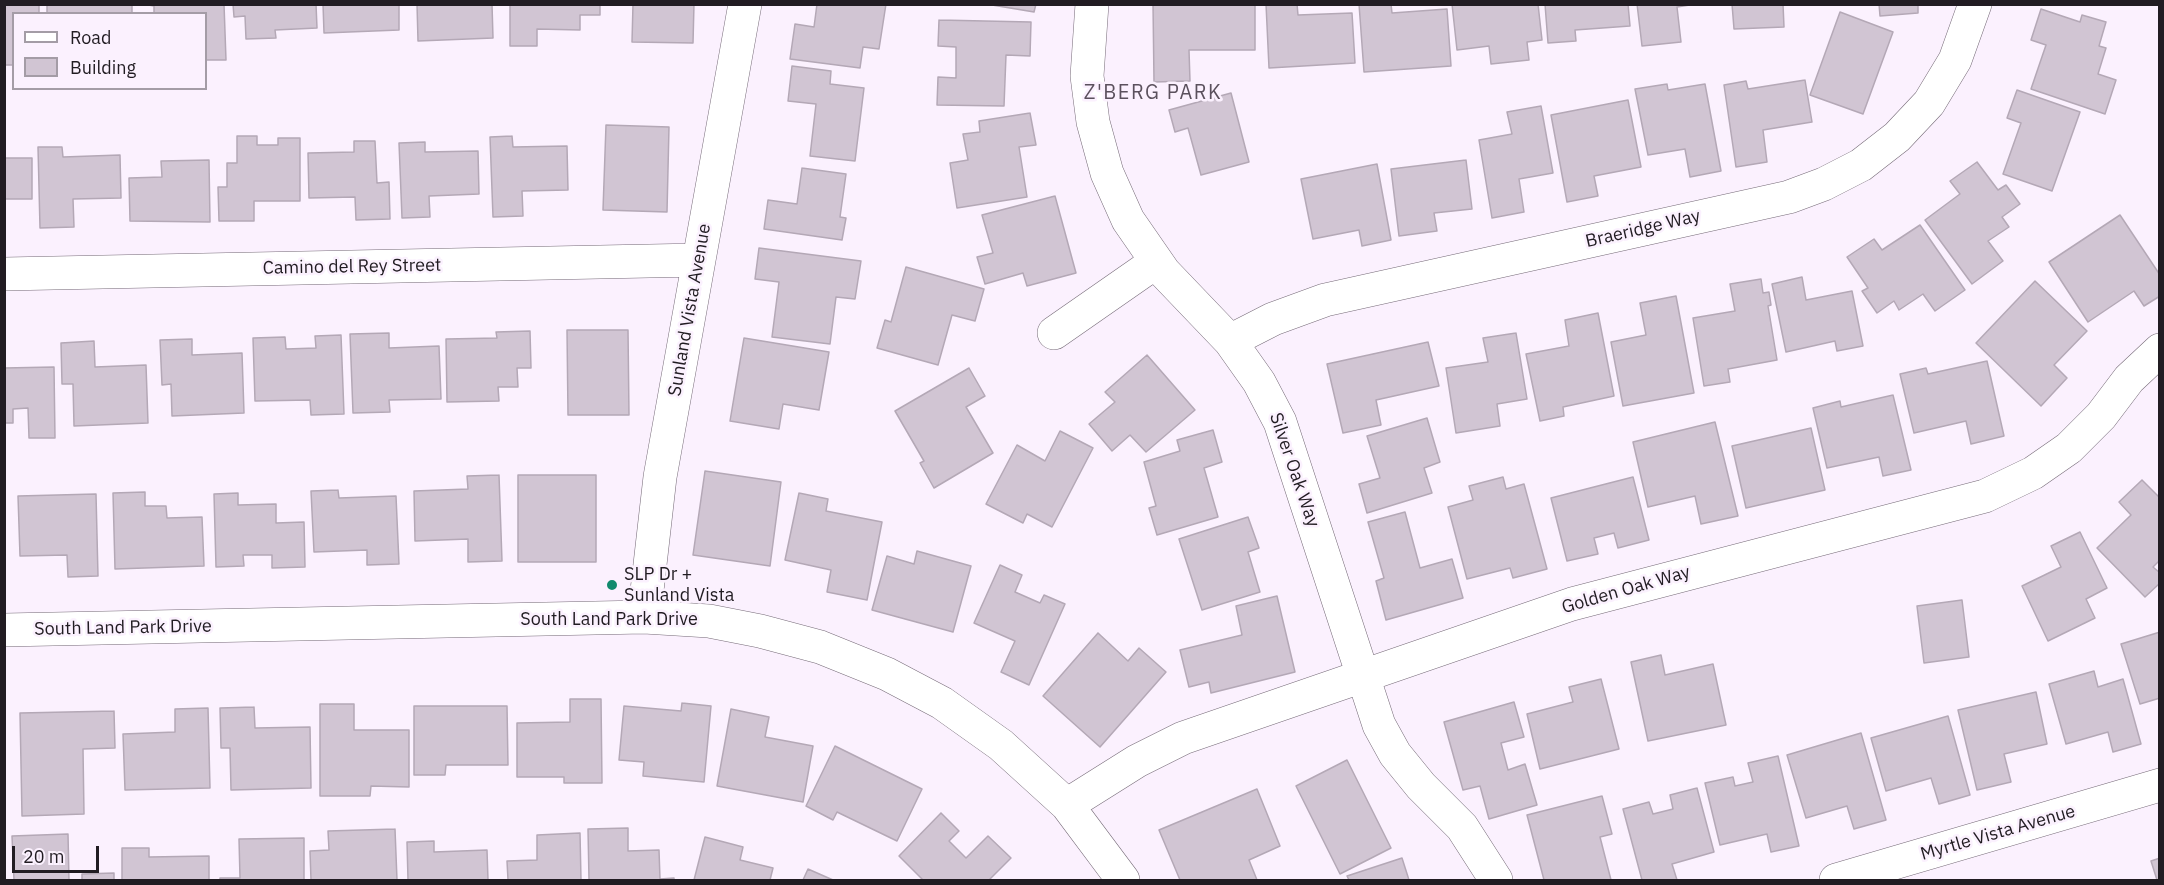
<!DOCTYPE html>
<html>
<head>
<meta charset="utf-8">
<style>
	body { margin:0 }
	#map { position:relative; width:2164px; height:885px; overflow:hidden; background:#fbf1fe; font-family:"IBM Plex Sans",sans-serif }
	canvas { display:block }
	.frame { position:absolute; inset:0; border:6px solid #211c22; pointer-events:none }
	.legend { position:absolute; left:12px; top:12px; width:195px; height:78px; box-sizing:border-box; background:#fbf1fe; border:2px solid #a49ca6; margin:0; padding:8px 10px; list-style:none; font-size:18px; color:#211c22 }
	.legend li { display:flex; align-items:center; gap:12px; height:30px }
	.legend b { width:30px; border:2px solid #a49ca6 }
	.scale { position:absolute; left:12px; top:846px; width:87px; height:27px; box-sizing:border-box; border:3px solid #211c22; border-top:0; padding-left:8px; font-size:18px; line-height:21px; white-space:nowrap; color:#211c22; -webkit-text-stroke:4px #fbf1fe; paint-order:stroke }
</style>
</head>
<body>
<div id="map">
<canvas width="2164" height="885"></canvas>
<div class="frame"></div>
<ul class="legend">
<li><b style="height:8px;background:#fff"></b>Road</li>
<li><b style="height:16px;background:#d1c5d3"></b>Building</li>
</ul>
<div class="scale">20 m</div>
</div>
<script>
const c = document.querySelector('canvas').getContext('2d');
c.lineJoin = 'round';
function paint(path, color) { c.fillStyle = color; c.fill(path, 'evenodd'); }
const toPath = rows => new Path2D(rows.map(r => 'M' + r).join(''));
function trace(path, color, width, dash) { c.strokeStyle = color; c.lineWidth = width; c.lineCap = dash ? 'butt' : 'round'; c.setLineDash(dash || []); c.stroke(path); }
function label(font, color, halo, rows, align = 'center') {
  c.font = font + ' "IBM Plex Sans",sans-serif'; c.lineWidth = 5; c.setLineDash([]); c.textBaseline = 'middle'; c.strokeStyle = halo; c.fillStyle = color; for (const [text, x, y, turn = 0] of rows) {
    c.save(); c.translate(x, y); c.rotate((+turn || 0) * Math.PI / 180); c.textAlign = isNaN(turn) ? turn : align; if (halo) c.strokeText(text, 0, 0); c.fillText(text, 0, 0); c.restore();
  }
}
const building = toPath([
	[5,4,39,4,39,14,14,14,14,65,4,65,5,4],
	[132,4,132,14,47,14,47,5,132,4],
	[143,4,224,4,226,60,206,60,206,14,154,14,154,6,143,4],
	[233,4,316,4,317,28,275,30,276,38,246,39,245,16,234,17,233,4],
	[323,4,399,4,399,30,324,33,323,4],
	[417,4,492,4,493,38,418,41,417,4],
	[510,4,600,4,600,15,580,15,580,30,537,29,537,46,510,46,510,4],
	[633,4,694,4,693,43,632,42,633,4],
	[817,4,886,4,879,49,863,47,860,68,790,59,795,24,814,27,817,4],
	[986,4,1036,4,1034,12,986,4],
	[1153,4,1255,4,1255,50,1189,50,1190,81,1154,82,1153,4],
	[1266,4,1297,4,1298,15,1352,13,1355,63,1269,68,1266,4],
	[1359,4,1391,4,1392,13,1447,9,1451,66,1364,72,1359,4],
	[1452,4,1538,4,1542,40,1527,42,1529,60,1491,64,1489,46,1457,50,1452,4],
	[1545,4,1628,4,1630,26,1575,30,1576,41,1548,43,1545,4],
	[1637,4,1696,4,1677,7,1681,42,1642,46,1637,4],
	[1732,4,1783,4,1784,27,1734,29,1732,4],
	[1879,4,1918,4,1918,13,1880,16,1879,4],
	[2041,9,2080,22,2082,15,2106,22,2099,46,2106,48,2098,74,2116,80,2105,114,2031,89,2046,45,2031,40,2041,9],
	[1840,12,1893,32,1863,114,1810,95,1840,12],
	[939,20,1031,22,1030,56,1006,55,1004,106,937,105,938,77,956,78,956,47,938,46,939,20],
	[792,66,831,71,830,84,864,88,855,161,810,156,816,104,788,101,792,66],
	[1805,80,1812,122,1763,130,1767,162,1736,167,1724,85,1746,81,1748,89,1805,80],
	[1667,84,1668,90,1705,84,1721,171,1690,177,1685,149,1648,155,1635,89,1667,84],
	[2017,90,2080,112,2052,191,2003,174,2021,123,2007,118,2017,90],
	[1231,93,1249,162,1201,175,1188,128,1175,132,1169,110,1231,93],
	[1628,100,1641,167,1594,176,1598,196,1567,202,1551,115,1628,100],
	[1541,106,1553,173,1519,179,1524,212,1492,218,1479,140,1512,134,1507,112,1541,106],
	[1030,113,1036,145,1019,147,1027,197,957,208,950,163,968,160,963,134,980,132,979,121,1030,113],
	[606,125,669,127,667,212,603,210,606,125],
	[237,136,257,136,257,145,278,145,278,138,300,138,300,201,254,201,254,221,219,221,218,187,227,187,227,163,237,163,237,136],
	[512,136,513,147,567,146,568,190,522,191,523,216,493,217,490,137,512,136],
	[354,141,375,141,377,183,389,182,390,219,356,220,355,197,309,198,308,153,354,152,354,141],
	[425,142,425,152,478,151,479,194,429,196,430,217,402,218,399,143,425,142],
	[38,147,62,147,63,157,120,155,121,198,73,199,74,227,40,228,38,147],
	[4,158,32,158,32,199,4,199,4,158],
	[209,160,210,222,130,221,129,178,162,177,161,161,209,160],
	[1466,160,1472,209,1434,213,1437,231,1399,236,1391,169,1466,160],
	[1977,162,1998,190,2006,185,2020,204,2002,217,2009,227,1988,241,2003,261,1972,284,1925,220,1960,194,1950,181,1977,162],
	[1377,164,1391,240,1362,246,1359,230,1313,239,1301,179,1377,164],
	[802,168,846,174,840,217,846,218,842,240,764,229,768,200,797,204,802,168],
	[1055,196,1076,273,1027,286,1023,273,985,284,977,257,993,253,982,215,1055,196],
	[2120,215,2160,275,2160,296,2144,306,2134,291,2088,322,2049,262,2120,215],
	[1920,225,1965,290,1935,311,1923,294,1899,310,1894,301,1877,313,1862,291,1868,288,1847,257,1874,239,1882,250,1920,225],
	[759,248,861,261,855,299,836,297,830,344,772,337,779,282,755,279,759,248],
	[906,267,984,289,975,321,952,315,938,365,877,348,885,320,891,322,906,267],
	[1802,277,1806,300,1852,291,1863,346,1837,351,1835,341,1786,352,1772,284,1802,277],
	[1761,279,1763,293,1769,292,1771,305,1768,306,1777,360,1728,369,1730,382,1704,386,1693,318,1735,311,1730,284,1761,279],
	[2035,281,2087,331,2054,365,2067,378,2041,406,1976,343,2035,281],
	[1676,296,1694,393,1623,406,1611,342,1646,335,1640,303,1676,296],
	[1598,313,1614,396,1563,407,1564,416,1540,421,1526,354,1569,346,1565,320,1598,313],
	[567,330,628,330,629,415,568,415,567,330],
	[530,331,531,368,517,368,518,387,498,387,499,401,447,402,446,339,497,338,496,332,530,331],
	[389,333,389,348,439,346,441,399,389,400,390,412,353,413,350,334,389,333],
	[1516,333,1527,399,1497,404,1500,426,1456,433,1446,368,1488,362,1483,338,1516,333],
	[341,335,344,414,311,415,310,400,255,401,253,338,285,337,286,349,316,348,315,336,341,335],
	[744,338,829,352,819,410,783,404,779,429,730,421,744,338],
	[192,339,192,355,242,353,244,413,172,416,171,384,162,385,160,340,192,339],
	[94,341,95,367,146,365,148,423,74,426,73,384,62,384,61,343,94,341],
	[1428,342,1439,386,1376,400,1381,425,1343,433,1327,364,1428,342],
	[1147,355,1195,410,1146,452,1130,435,1112,451,1089,424,1115,402,1105,392,1147,355],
	[1987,361,2004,436,1971,444,1966,421,1914,433,1900,374,1926,368,1928,374,1987,361],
	[54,367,55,438,29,438,28,408,13,409,13,423,4,423,4,368,54,367],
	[969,368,985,396,966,407,993,453,934,488,920,463,924,461,895,411,969,368],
	[1893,395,1911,470,1883,476,1879,457,1827,468,1813,408,1840,401,1841,407,1893,395],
	[1427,418,1440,462,1424,468,1432,493,1367,513,1359,484,1380,478,1367,436,1427,418],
	[1715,422,1738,516,1701,524,1695,496,1648,507,1633,442,1715,422],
	[1811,428,1825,490,1746,508,1732,446,1811,428],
	[1213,430,1222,462,1204,468,1218,517,1157,535,1149,508,1156,506,1144,462,1180,451,1177,440,1213,430],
	[1060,431,1093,448,1052,527,1027,514,1023,523,986,504,1017,445,1045,461,1060,431],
	[705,471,781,482,770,566,693,555,705,471],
	[499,475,502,561,468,562,468,539,415,541,414,491,468,489,467,476,499,475],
	[518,475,596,475,596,562,518,562,518,475],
	[1503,477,1506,489,1524,484,1547,569,1513,578,1510,568,1467,579,1448,507,1473,500,1469,486,1503,477],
	[1633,477,1649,540,1618,548,1614,533,1594,538,1598,554,1567,561,1551,498,1633,477],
	[2142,480,2160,498,2160,560,2153,567,2160,573,2160,583,2145,597,2097,548,2131,515,2119,502,2142,480],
	[338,490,339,498,396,496,399,564,367,565,367,550,314,552,311,491,338,490],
	[145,492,145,506,166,506,167,518,202,517,204,566,115,569,113,493,145,492],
	[238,493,238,505,276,504,276,523,304,522,305,567,272,568,272,555,243,555,244,566,216,567,214,494,238,493],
	[799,493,828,499,826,511,882,522,867,600,827,592,831,570,785,560,799,493],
	[96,494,98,576,68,577,67,555,20,556,18,496,96,494],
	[1405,512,1420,568,1452,559,1463,598,1386,620,1376,581,1384,578,1368,522,1405,512],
	[1248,517,1259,548,1248,552,1260,592,1202,610,1179,539,1248,517],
	[2080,532,2107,588,2086,599,2095,618,2048,641,2022,586,2061,567,2051,546,2080,532],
	[917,551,971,566,953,632,872,610,887,556,914,564,917,551],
	[1000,565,1022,575,1015,592,1040,603,1044,595,1065,604,1029,685,1001,672,1015,641,974,623,1000,565],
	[1277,596,1295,672,1211,693,1209,682,1189,687,1180,650,1242,635,1236,606,1277,596],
	[1962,600,1969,657,1924,663,1917,606,1962,600],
	[2160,632,2160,698,2140,704,2121,644,2160,632],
	[1098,633,1128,661,1139,648,1166,672,1100,747,1043,696,1098,633],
	[1661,655,1665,675,1713,664,1726,725,1648,741,1631,662,1661,655],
	[2094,671,2098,687,2123,679,2141,744,2113,752,2108,732,2066,744,2049,684,2094,671],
	[1601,679,1619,749,1540,769,1527,714,1573,702,1569,687,1601,679],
	[2036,692,2047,744,2004,754,2011,782,1977,790,1958,710,2036,692],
	[570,699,601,699,602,783,564,783,564,777,517,777,517,723,570,722,570,699],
	[1514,702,1524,737,1501,743,1508,770,1525,764,1537,805,1489,819,1480,786,1463,790,1444,722,1514,702],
	[682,703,711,706,704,782,643,776,644,762,619,760,624,706,681,711,682,703],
	[320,704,354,704,354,730,409,730,409,787,371,786,370,796,320,796,320,704],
	[414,706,507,706,508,765,446,765,445,775,414,775,414,706],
	[254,707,255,728,310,727,311,788,231,790,230,748,221,748,220,708,254,707],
	[208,708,210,788,125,790,123,734,175,732,175,709,208,708],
	[731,709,769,717,765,737,813,746,803,802,717,786,731,709],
	[114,711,115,748,83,749,84,814,22,816,20,713,114,711],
	[1948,716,1970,795,1939,804,1931,778,1886,791,1871,738,1948,716],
	[1861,733,1886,820,1854,829,1847,806,1806,818,1787,755,1861,733],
	[835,746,922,789,897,841,837,812,833,820,806,806,835,746],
	[1778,756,1799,846,1771,852,1767,834,1720,845,1705,783,1733,777,1735,786,1753,782,1748,763,1778,756],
	[1347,760,1391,848,1340,874,1296,786,1347,760],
	[1697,788,1714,852,1672,864,1677,880,1642,880,1623,809,1649,802,1653,814,1673,809,1670,795,1697,788],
	[1257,789,1280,846,1249,860,1257,880,1180,880,1159,830,1257,789],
	[1602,796,1612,834,1600,837,1611,880,1544,880,1527,815,1602,796],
	[941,813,959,831,949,841,966,858,988,836,1011,858,989,880,923,880,899,856,941,813],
	[628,828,628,851,659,850,660,879,674,878,674,880,589,880,588,829,628,828],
	[395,829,397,880,311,880,310,851,329,850,328,831,395,829],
	[580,833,581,880,508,880,507,861,537,860,537,835,580,833],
	[68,834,69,880,14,880,12,836,68,834],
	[705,837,743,847,740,860,773,868,770,880,694,880,705,837],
	[304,838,304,880,220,880,220,878,240,878,239,839,304,838],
	[434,841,434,852,487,850,488,880,408,880,407,842,434,841],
	[122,848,149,848,149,857,209,856,209,880,122,880,122,848],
	[1402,858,1409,880,1349,880,1347,876,1402,858],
	[2160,858,2160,880,2157,880,2151,861,2160,858],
	[808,869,833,880,803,880,808,869],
	[114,873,114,880,82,880,82,874,114,873]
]);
paint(building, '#d1c5d3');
trace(building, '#b4a8b6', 1.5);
const minor = toPath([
	[1092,4,1087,76,1093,122,1107,173,1128,220,1164,272,1230,341,1259,382,1280,422,1379,725,1395,754,1421,786,1462,827,1496,880],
	[4,274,699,260],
	[1054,333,1156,262],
	[1230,341,1273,319,1325,300,1789,197,1824,184,1861,165,1897,137,1929,103,1955,60,1975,4],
	[644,617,660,477,745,4],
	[4,630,644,617,709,621,760,631,820,647,887,674,942,703,1001,745,1067,805,1123,880],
	[1067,805,1137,761,1183,738,1572,604,1985,496,2033,473,2069,448,2101,416,2129,379,2160,350],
	[1836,880,2160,785]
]);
trace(minor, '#766b78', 34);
trace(minor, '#fff', 33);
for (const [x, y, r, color] of [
	[612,585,6,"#118a6d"]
]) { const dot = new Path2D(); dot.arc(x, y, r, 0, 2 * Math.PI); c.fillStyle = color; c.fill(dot); trace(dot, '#fbf1fe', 2); }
label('18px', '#211c22', '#fbf1fe', [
	["Braeridge Way",1643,229,-13],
	["Camino del Rey Street",352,267,-1],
	["Sunland Vista Avenue",690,310,-80],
	["Silver Oak Way",1294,470,71],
	["Golden Oak Way",1626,590,-16],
	["South Land Park Drive",609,620],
	["South Land Park Drive",123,628,-1],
	["Myrtle Vista Avenue",1998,833,-16]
]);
label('18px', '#211c22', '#fbf1fe', [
	["SLP Dr +",624,575],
	["Sunland Vista",624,596]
], 'left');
c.letterSpacing = '1.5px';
label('20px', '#5b515d', '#fbf1fe', [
	["Z'BERG PARK",1153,93]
]);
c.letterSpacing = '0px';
</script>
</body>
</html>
